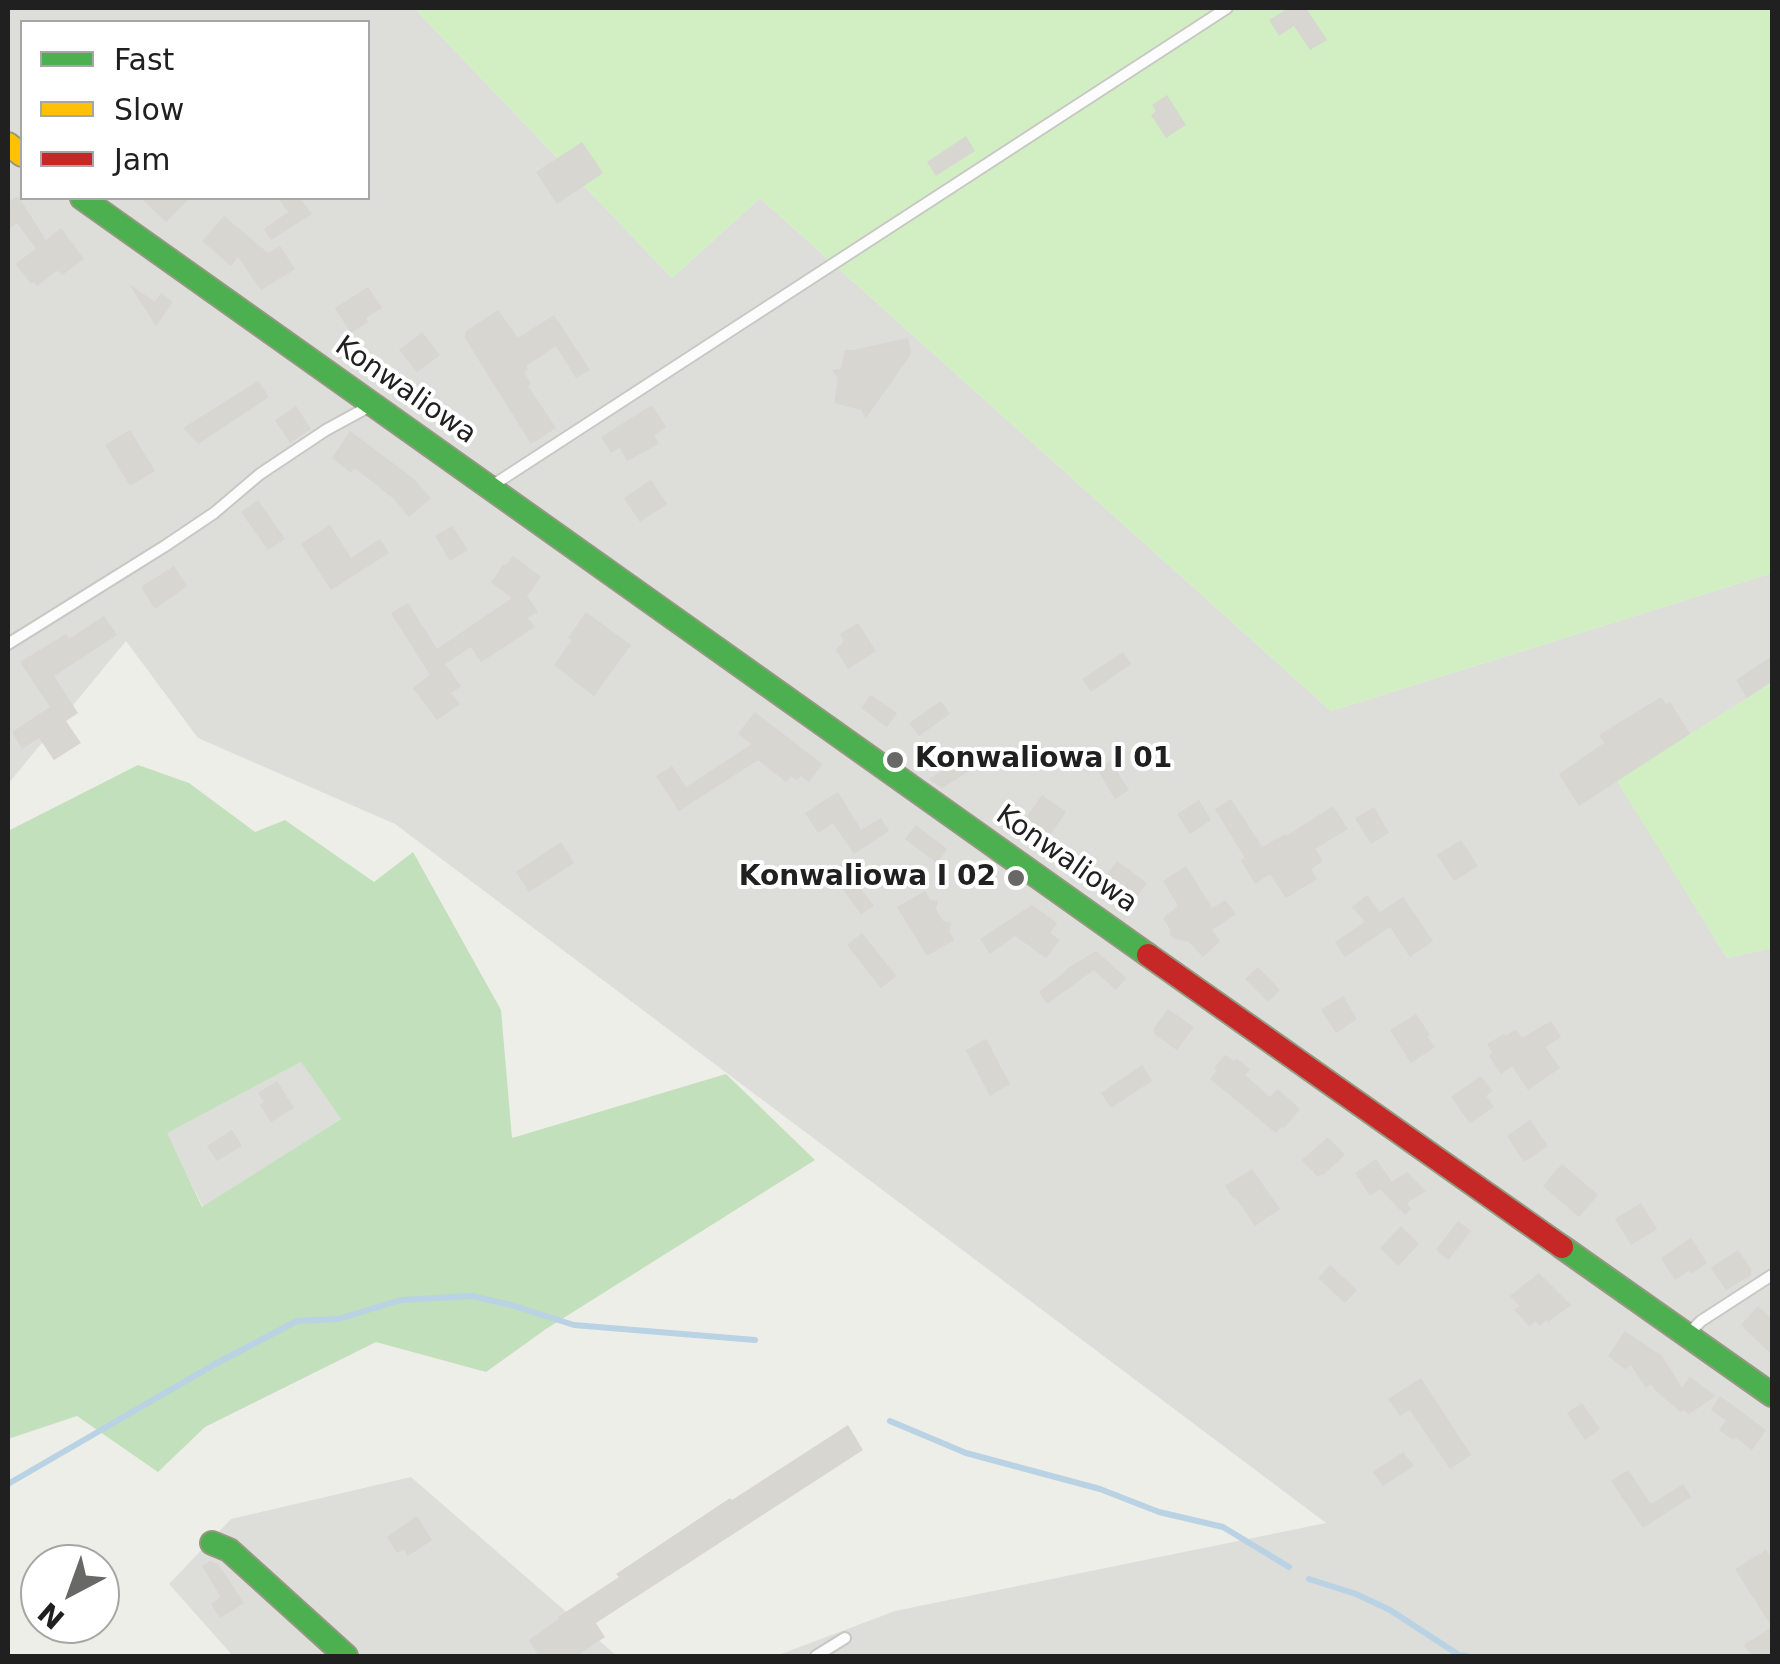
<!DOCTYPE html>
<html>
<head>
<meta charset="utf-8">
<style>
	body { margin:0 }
	#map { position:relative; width:1780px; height:1664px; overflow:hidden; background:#eeeee8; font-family:"DejaVu Sans",sans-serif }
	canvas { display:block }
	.frame { position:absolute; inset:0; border:10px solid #202020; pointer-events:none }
	.legend { position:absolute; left:20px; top:20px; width:350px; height:180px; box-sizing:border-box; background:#fff; border:2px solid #a6a6a6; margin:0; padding:12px 18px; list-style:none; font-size:30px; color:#202020 }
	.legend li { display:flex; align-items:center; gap:20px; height:50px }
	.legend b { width:50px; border:2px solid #a6a6a6 }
	.north { position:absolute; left:20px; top:1544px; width:100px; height:100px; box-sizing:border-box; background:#fff; border:2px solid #a6a6a6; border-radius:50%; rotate:221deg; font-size:28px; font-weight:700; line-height:40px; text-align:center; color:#202020 }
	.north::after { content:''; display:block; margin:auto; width:35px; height:45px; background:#686866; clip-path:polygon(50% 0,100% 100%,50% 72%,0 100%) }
</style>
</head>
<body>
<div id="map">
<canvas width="1780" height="1664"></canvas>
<div class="frame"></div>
<ul class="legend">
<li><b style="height:12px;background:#4caf50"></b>Fast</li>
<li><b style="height:12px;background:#ffc107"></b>Slow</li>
<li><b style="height:12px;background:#c62828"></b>Jam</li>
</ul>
<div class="north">N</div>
</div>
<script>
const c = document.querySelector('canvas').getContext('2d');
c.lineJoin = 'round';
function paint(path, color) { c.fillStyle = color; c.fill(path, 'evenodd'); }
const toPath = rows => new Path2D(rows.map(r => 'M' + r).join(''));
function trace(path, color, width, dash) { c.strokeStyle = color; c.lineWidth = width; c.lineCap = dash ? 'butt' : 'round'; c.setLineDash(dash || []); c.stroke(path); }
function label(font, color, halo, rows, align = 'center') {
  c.font = font + ' "DejaVu Sans",sans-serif'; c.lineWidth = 8; c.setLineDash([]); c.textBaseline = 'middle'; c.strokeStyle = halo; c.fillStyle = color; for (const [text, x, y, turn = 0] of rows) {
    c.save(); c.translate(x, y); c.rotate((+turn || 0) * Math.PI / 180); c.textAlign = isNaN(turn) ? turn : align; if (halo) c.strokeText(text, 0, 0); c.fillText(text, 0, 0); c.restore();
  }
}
paint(toPath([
	[8,8,414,8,672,278,760,198,1331,711,1772,573,1772,683,1617,780,1727,958,1772,948,1772,1656,776,1656,895,1611,1326,1523,395,824,198,738,126,641,8,784],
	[22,22,368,22,368,198,22,198],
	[301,1062,341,1119,203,1207,166,1133],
	[411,1477,617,1656,233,1656,169,1584,231,1519]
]), '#ddddda');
paint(toPath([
	[414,8,1772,8,1772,573,1331,711,760,198,672,278],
	[1772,683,1772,948,1727,958,1616,780]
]), '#d2efc4');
paint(toPath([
	[138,765,189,783,255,832,285,820,374,882,413,852,501,1010,512,1138,726,1074,815,1160,546,1329,486,1372,376,1342,205,1427,158,1472,77,1416,8,1439,8,831],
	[301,1062,341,1119,202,1207,167,1133]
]), '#c1e0bb');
trace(toPath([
	[890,1421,966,1453,1100,1489,1159,1512,1223,1527,1289,1567],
	[8,1484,215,1364,297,1321,338,1319,401,1300,472,1296,511,1305,574,1325,755,1340],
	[1309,1579,1356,1594,1390,1610,1459,1655,1467,1656]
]), '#b9d2e4', 6);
paint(toPath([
	[1288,8,1306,8,1327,40,1310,50,1294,26,1279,36,1269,20],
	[1167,95,1186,125,1166,138,1151,115,1156,111,1152,105],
	[966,136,975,151,936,176,927,162],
	[582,142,603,173,557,204,536,172],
	[18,196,46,240,61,228,84,259,62,275,59,271,55,272,37,286,34,282,31,284,16,264,36,248,17,223,8,230,8,203],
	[141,198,190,198,166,222],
	[278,198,300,198,312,214,271,240,264,229,288,212],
	[224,216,268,253,280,246,295,269,261,290,238,257,231,266,202,241],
	[129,284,155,302,161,293,173,302,156,326],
	[368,287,382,308,366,318,368,322,351,333,335,308],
	[498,310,518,338,554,315,590,370,576,378,556,346,526,366,528,369,524,372,531,384,528,386,556,428,531,444,465,338,465,332],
	[422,332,440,355,417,372,399,350],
	[908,338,911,354,866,418,861,410,834,403,838,378,832,370,841,369,845,350,853,350],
	[258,381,269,397,198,444,183,428],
	[652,405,666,427,654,435,659,444,627,461,620,448,611,453,601,437],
	[296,406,311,429,290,443,275,420],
	[130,430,155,471,130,486,105,445],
	[350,431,414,479,431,498,409,517,394,499,355,468,351,473,332,458],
	[651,480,667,504,640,522,624,498],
	[258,500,285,539,268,550,241,512],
	[330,525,351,558,380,539,389,553,331,590,301,544],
	[452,526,468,550,450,561,435,536],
	[513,556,541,577,527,596,538,612,528,618,535,627,481,662,471,647,445,664,461,686,451,693,460,704,437,720,413,688,430,675,391,613,408,603,437,649,512,598,491,582,504,564,506,565],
	[174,566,187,586,155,609,141,587],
	[586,612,631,645,594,696,554,665,572,640,568,638],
	[104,616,117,635,54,676,78,713,66,721,81,743,54,760,39,738,22,749,12,732,50,707,20,662,66,634,69,639],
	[858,623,876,651,848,669,836,650,844,641,840,634],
	[1123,652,1131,664,1091,692,1082,679],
	[1772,656,1772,681,1747,698,1736,680],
	[871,695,897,713,887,727,861,708],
	[1661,697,1666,704,1670,702,1690,734,1579,806,1559,774,1604,743,1599,735],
	[941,701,950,714,919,736,909,723],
	[755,712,822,764,809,782,801,776,797,780,791,776,786,782,758,760,679,811,656,776,672,766,686,787,752,744,738,734],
	[973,751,981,764,942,788,929,779],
	[1110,761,1129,790,1115,799,1097,769],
	[838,792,861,830,881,818,889,831,854,854,833,823,818,833,805,813],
	[1042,795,1066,812,1050,835,1026,818],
	[1231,799,1262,847,1285,834,1286,836,1333,806,1348,829,1315,849,1323,861,1311,869,1317,879,1286,898,1270,874,1255,884,1241,860,1245,858,1215,809],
	[1199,800,1211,820,1190,834,1177,814],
	[1374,807,1389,833,1371,844,1355,818],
	[916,825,947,849,937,863,905,839],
	[1461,840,1478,866,1454,881,1437,855],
	[561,842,574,863,529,892,516,872],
	[1117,861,1147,883,1136,898,1131,895,1122,908,1096,889],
	[842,864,874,906,861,914,830,872],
	[1186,866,1212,908,1225,900,1236,914,1212,930,1220,941,1203,957,1189,942,1174,939,1170,934,1170,929,1163,918,1178,906,1163,881],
	[925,891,930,900,938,901,936,909,943,921,951,923,949,931,954,940,927,956,897,907],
	[1367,895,1380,912,1403,897,1433,941,1410,957,1390,927,1345,957,1335,942,1365,922,1352,907],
	[1032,905,1057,923,1050,933,1060,940,1046,958,1015,936,990,954,980,939],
	[862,933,896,976,881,988,847,945],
	[1096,951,1126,978,1116,990,1094,970,1047,1004,1039,992,1066,971,1065,970],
	[1258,967,1280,990,1268,1002,1245,979],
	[1343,996,1357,1019,1336,1033,1321,1010],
	[1168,1009,1194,1027,1177,1050,1154,1034,1154,1028],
	[1416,1014,1430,1035,1427,1036,1435,1047,1411,1063,1390,1030],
	[1551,1021,1561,1037,1545,1047,1560,1068,1528,1090,1512,1066,1501,1074,1489,1056,1493,1053,1487,1044,1504,1034,1506,1036,1516,1029,1522,1038],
	[986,1039,1010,1084,990,1096,966,1050],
	[1225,1055,1234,1061,1236,1058,1250,1069,1245,1075,1270,1097,1278,1089,1300,1109,1284,1128,1282,1126,1276,1133,1210,1079,1217,1070,1214,1068],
	[1142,1065,1152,1081,1111,1108,1101,1093],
	[1481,1076,1492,1091,1486,1096,1494,1107,1470,1123,1451,1097],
	[277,1081,294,1108,271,1122,260,1105,264,1102,258,1093],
	[1530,1120,1548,1146,1524,1162,1507,1136],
	[232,1130,242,1146,217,1161,207,1146],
	[1328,1137,1345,1155,1324,1174,1317,1176,1302,1160],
	[1376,1159,1392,1182,1407,1172,1426,1191,1407,1203,1411,1209,1405,1215,1380,1189,1370,1196,1355,1173],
	[1562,1164,1598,1195,1579,1217,1543,1186],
	[1252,1169,1280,1209,1255,1226,1236,1198,1234,1199,1225,1186],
	[1641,1203,1657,1229,1631,1245,1615,1219],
	[1458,1221,1471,1231,1448,1260,1436,1250],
	[1401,1226,1419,1244,1398,1266,1380,1248],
	[1691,1238,1707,1263,1691,1274,1689,1271,1675,1280,1661,1258],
	[1738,1250,1751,1269,1751,1275,1726,1290,1711,1268],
	[1330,1265,1357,1290,1345,1303,1318,1278],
	[1539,1273,1571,1305,1548,1322,1546,1320,1540,1326,1535,1321,1530,1327,1514,1310,1520,1306,1510,1296],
	[1758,1306,1772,1319,1772,1355,1741,1325],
	[1625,1331,1662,1356,1682,1388,1690,1377,1716,1396,1689,1414,1683,1410,1681,1412,1658,1393,1651,1384,1646,1388,1631,1365,1625,1369,1608,1356],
	[1421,1378,1471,1455,1450,1469,1410,1410,1400,1416,1388,1399],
	[1720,1396,1766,1430,1752,1450,1735,1437,1733,1440,1719,1430,1726,1420,1711,1410],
	[1582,1403,1600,1429,1585,1440,1567,1413],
	[848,1425,863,1450,596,1623,605,1637,576,1656,539,1656,529,1640,559,1619,558,1617,619,1577,616,1574,730,1498,732,1500],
	[1403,1452,1414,1466,1383,1486,1373,1472],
	[1628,1470,1651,1504,1683,1484,1691,1497,1643,1528,1611,1481],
	[417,1516,432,1540,408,1556,404,1549,397,1553,387,1537],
	[1766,1550,1772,1559,1772,1627,1735,1569],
	[210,1561,218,1564,244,1603,220,1618,211,1604,221,1597,202,1566],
	[1772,1627,1772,1656,1752,1656,1744,1645]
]), '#d7d6d0');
const lane = toPath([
	[490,487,1227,8],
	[8,644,165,546,214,513,260,474,326,430,370,406],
	[1688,1334,1701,1321,1772,1275],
	[816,1656,845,1638]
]);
const fast = toPath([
	[82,198,1148,955],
	[1562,1247,1772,1395],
	[212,1543,229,1550,346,1656]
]);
const slow = toPath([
	[8,144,22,155]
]);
const jam = toPath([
	[1148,955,1562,1247]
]);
trace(lane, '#c7c7c4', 14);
trace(fast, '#92997f', 26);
trace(slow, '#92997f', 26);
trace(jam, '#92997f', 26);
trace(lane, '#fcfcfc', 10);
trace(fast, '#4caf50', 22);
trace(slow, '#ffc107', 22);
trace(jam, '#c62828', 22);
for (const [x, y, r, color] of [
	[895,760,10,"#686866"],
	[1016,878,10,"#686866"]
]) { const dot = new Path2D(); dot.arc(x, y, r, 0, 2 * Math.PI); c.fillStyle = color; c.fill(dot); trace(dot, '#fff', 4); }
label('28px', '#202020', '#fff', [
	["Konwaliowa",405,391,35],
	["Konwaliowa",1066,860,35]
]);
label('bold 28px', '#202020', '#fff', [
	["Konwaliowa I 01",915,760],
	["Konwaliowa I 02",996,878,"right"]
], 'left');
</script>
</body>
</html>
